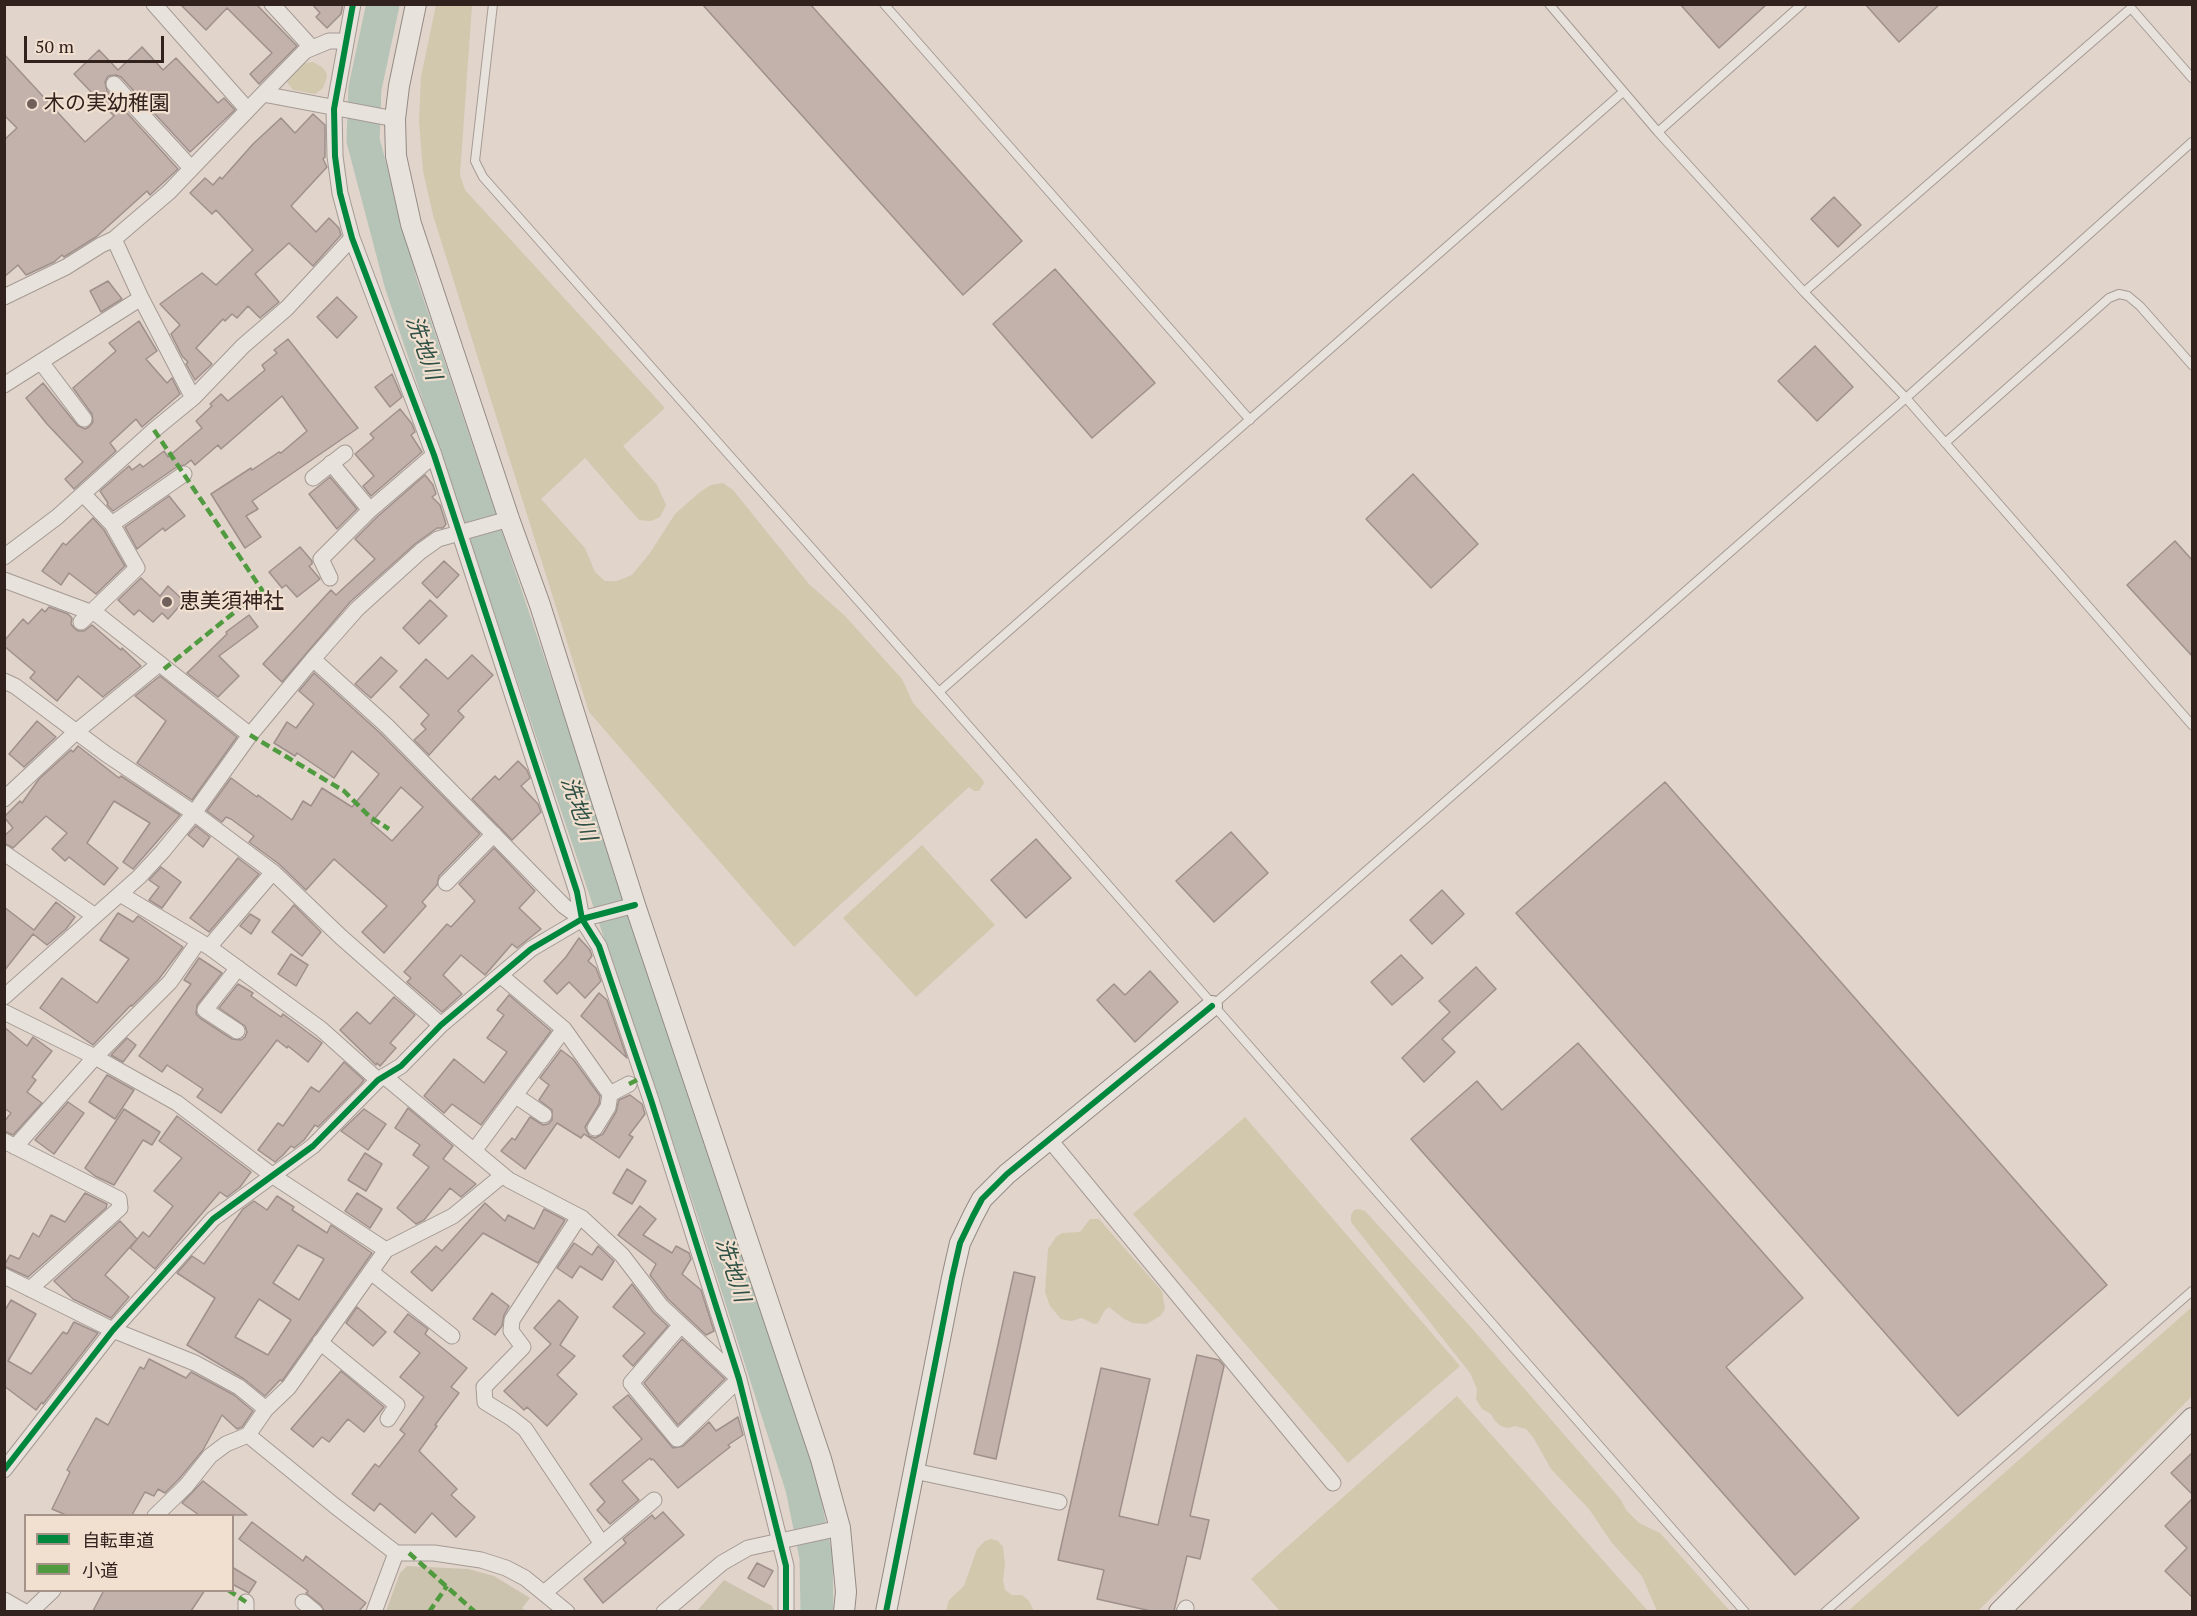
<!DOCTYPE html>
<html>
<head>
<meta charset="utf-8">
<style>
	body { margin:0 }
	#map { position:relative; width:2197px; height:1616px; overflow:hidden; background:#e0d4cb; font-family:"PT Serif","Noto Sans JP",serif }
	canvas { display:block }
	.frame { position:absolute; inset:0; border:6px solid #32221e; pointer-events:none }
	.legend { position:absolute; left:24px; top:1514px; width:210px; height:78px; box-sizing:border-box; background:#f1dfd0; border:2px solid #a59389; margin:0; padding:8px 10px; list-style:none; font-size:18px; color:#32221e }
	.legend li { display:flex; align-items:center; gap:12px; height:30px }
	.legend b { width:30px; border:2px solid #a59389 }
	.scale { position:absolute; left:24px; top:36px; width:140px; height:27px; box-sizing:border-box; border:3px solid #32221e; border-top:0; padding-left:8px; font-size:18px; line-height:21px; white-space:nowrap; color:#32221e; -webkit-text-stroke:4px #f1dfd0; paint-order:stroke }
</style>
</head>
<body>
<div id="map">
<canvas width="2197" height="1616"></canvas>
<div class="frame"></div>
<ul class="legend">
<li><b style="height:8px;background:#00873e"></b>自転車道</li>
<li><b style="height:8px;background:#509b3f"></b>小道</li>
</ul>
<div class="scale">50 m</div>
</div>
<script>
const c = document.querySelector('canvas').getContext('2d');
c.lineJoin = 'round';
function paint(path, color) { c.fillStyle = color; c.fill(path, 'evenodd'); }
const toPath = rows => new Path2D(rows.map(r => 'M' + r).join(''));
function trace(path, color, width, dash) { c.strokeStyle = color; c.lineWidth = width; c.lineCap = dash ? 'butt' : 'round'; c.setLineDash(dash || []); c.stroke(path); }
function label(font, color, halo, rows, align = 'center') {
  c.font = font + ' "PT Serif","Noto Sans JP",serif'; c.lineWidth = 4.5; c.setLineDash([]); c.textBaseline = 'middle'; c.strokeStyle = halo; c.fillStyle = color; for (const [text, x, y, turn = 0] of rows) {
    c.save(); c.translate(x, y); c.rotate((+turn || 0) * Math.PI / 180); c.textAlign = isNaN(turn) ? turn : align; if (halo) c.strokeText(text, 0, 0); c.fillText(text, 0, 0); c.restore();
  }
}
paint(toPath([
	[436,5,472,5,460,175,465,190,665,408,623,446,657,485,666,505,660,517,651,521,639,520,585,458,541,499,585,548,595,572,605,581,617,581,632,575,650,553,675,514,700,492,711,485,723,483,733,490,808,583,845,616,902,679,913,703,982,779,984,783,979,791,974,791,969,787,794,947,589,712,433,215,423,171,419,121,421,77],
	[313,62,322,67,326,72,327,77,323,88,315,94,293,90,287,82,289,77,301,64],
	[922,845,995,925,916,997,843,918],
	[1245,1117,1460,1366,1348,1463,1133,1214],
	[1359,1209,1365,1211,1469,1325,1621,1500,1626,1510,1639,1523,1660,1533,1730,1611,1657,1611,1642,1576,1612,1543,1589,1509,1551,1469,1533,1437,1526,1429,1515,1426,1508,1428,1501,1426,1495,1421,1491,1414,1482,1409,1476,1399,1477,1389,1470,1373,1351,1222,1351,1215,1354,1210],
	[1090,1219,1099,1219,1162,1291,1165,1309,1161,1315,1152,1321,1146,1324,1133,1323,1124,1319,1109,1307,1105,1310,1098,1323,1094,1324,1082,1318,1071,1321,1061,1319,1050,1306,1045,1292,1048,1249,1056,1237,1062,1233,1080,1232],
	[2192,1307,2192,1396,1978,1611,1848,1611],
	[1457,1396,1648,1611,1280,1611,1251,1579],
	[991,1539,998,1541,1003,1547,1005,1564,1003,1580,1005,1590,1012,1595,1022,1595,1029,1601,1034,1611,946,1611,949,1600,964,1586,977,1549,985,1541]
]), '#d1c8ae');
paint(toPath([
	[407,1566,468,1569,494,1576,530,1598,522,1608,526,1611,386,1611,400,1573],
	[724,1580,772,1606,774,1611,697,1611]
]), '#ccc3ae');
trace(toPath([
	[383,4,365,88,363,140,401,284,707,1192,802,1488,816,1557,817,1612]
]), '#b6c3b7', 33);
const building = toPath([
	[180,4,256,4,297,46,259,84,250,74,272,53,227,8,206,30,180,4],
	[312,4,343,4,341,14,327,28,316,17,320,13,312,4],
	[702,4,810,4,1022,241,963,295,702,4],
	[1680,4,1767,4,1719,48,1680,4],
	[1865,4,1940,4,1899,42,1865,4],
	[142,47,163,70,176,58,218,103,224,98,235,110,190,152,121,77,116,75,108,76,105,82,107,91,178,169,150,195,147,191,96,237,64,257,62,255,54,262,26,275,18,265,4,277,4,140,17,128,4,115,4,54,85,142,114,116,74,74,99,50,118,70,142,47],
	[313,114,325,125,325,157,323,159,327,167,291,206,316,232,329,218,339,228,341,235,313,266,289,243,255,274,279,302,260,318,248,306,237,318,232,314,225,321,223,319,196,348,212,364,195,380,186,364,188,362,182,356,171,334,180,325,160,304,202,273,216,285,253,250,216,210,212,214,190,193,205,178,213,185,220,177,222,179,253,144,281,118,295,133,313,114],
	[1834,197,1861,225,1838,247,1811,219,1834,197],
	[1055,269,1155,383,1092,438,993,324,1055,269],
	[108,281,122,299,101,312,90,291,108,281],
	[337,297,357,317,337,338,317,317,337,297],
	[139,321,157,351,146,359,167,383,172,378,180,394,142,427,136,419,110,443,116,451,74,489,65,479,83,462,47,424,26,398,43,383,77,425,85,429,89,427,93,422,92,414,73,388,116,351,109,343,139,321],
	[288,339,358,428,252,501,258,509,246,516,261,537,245,548,211,494,251,468,252,470,279,452,281,453,307,431,282,396,221,449,218,445,195,465,191,460,185,465,178,466,113,511,107,505,108,503,100,491,129,466,132,470,140,464,143,467,164,451,168,457,202,428,196,421,212,406,210,404,221,394,228,401,265,370,262,365,277,353,274,350,288,339],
	[1815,346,1853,387,1817,421,1778,381,1815,346],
	[392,374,402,397,390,407,375,387,392,374],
	[400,409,412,424,415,432,411,435,422,452,371,496,363,486,374,476,355,454,374,438,370,434,400,409],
	[1413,474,1478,544,1431,588,1366,519,1413,474],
	[425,475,433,485,436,494,432,497,440,505,446,524,443,528,437,528,415,544,350,602,282,682,263,664,331,590,336,595,375,559,355,539,377,517,425,475],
	[330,477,357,509,337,529,309,494,330,477],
	[169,496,185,516,165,531,163,528,137,549,125,527,169,496],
	[93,518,104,530,125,566,96,594,69,573,61,585,42,571,63,543,66,545,93,518],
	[2175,541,2193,561,2193,657,2127,585,2175,541],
	[300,547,312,561,312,564,309,566,320,579,297,597,286,585,282,588,269,572,300,547],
	[444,561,459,575,437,598,422,583,444,561],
	[141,578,160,596,168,586,184,601,168,619,162,613,153,622,139,610,134,615,118,600,141,578],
	[430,600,447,616,419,644,403,628,430,600],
	[49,607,68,614,72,618,71,624,74,628,78,631,84,631,92,625,121,650,122,648,141,666,103,697,78,676,57,701,30,678,35,672,4,646,4,641,23,619,28,624,42,609,45,612,49,607],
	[249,615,258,627,219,656,239,676,218,697,187,673,227,634,226,632,249,615],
	[472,655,493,675,458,711,464,717,429,755,414,740,426,729,421,724,429,715,400,687,426,659,448,679,472,655],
	[381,657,397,671,371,698,355,684,381,657],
	[314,673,380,733,480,834,439,876,437,885,422,902,426,906,384,953,362,932,387,906,334,859,306,890,279,864,249,842,254,836,231,819,226,817,222,822,207,811,231,778,257,797,258,795,292,820,303,801,311,806,322,788,352,807,379,774,352,751,334,778,297,753,295,756,274,743,287,722,296,728,314,704,299,691,314,673],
	[401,787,423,807,392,841,371,823,401,787],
	[160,676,237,737,192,800,137,763,166,721,135,696,160,676],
	[37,721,56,737,24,767,9,754,37,721],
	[78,746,119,778,121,776,180,815,133,869,123,862,150,823,114,801,87,843,118,868,104,885,69,857,65,861,52,849,67,833,46,816,13,848,4,843,4,836,13,828,4,817,20,801,22,803,39,779,71,750,73,752,78,746],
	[518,761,527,770,530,778,521,786,538,804,541,812,512,840,472,799,495,776,499,780,518,761],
	[1665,782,2107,1285,1958,1416,1516,913,1665,782],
	[196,826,210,837,203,847,188,835,196,826],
	[1231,832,1268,873,1214,922,1176,881,1231,832],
	[1036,839,1071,878,1026,918,991,880,1036,839],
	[494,848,535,891,519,908,541,929,517,948,512,944,485,975,461,955,443,975,462,994,442,1012,407,982,411,978,404,972,447,924,451,927,475,901,459,884,494,848],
	[238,858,259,874,209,932,190,918,238,858],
	[161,867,181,882,162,908,149,900,159,887,149,880,161,867],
	[1442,890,1464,914,1432,944,1410,920,1442,890],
	[56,902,75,917,66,929,47,945,33,934,4,971,4,907,34,930,56,902],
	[294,905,321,932,302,956,272,932,294,905],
	[118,913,133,922,138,916,183,947,158,980,132,1006,131,1005,93,1045,40,1008,62,978,97,1003,129,959,100,940,118,913],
	[250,914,260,920,251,934,240,926,250,914],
	[579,938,590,950,592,956,588,961,596,968,601,981,585,998,569,982,557,994,544,981,566,957,579,938],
	[291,954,308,965,296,986,278,974,291,954],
	[1401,955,1423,978,1392,1005,1371,982,1401,955],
	[199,958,222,973,197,1005,196,1014,200,1018,232,1039,241,1040,245,1037,247,1032,245,1026,219,1008,238,984,253,993,251,996,281,1017,283,1014,322,1043,308,1062,288,1046,287,1048,277,1040,221,1113,197,1097,203,1089,167,1065,162,1072,139,1056,191,984,184,980,199,958],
	[1476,967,1496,989,1442,1039,1455,1052,1424,1082,1402,1058,1450,1012,1439,1001,1476,967],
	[1150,971,1178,1002,1135,1042,1097,1000,1114,984,1125,995,1150,971],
	[599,993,607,1000,627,1058,581,1016,599,993],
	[509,995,551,1031,481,1125,452,1104,444,1113,424,1096,454,1059,484,1083,507,1052,487,1038,504,1015,497,1010,509,995],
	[394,997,415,1015,390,1043,396,1048,380,1066,377,1063,376,1065,340,1030,357,1012,370,1024,394,997],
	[4,1027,27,1046,33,1037,52,1051,32,1077,36,1080,27,1092,42,1103,13,1135,4,1131,4,1122,11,1113,4,1108,4,1027],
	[127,1038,136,1045,123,1062,111,1055,127,1038],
	[1578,1043,1803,1298,1726,1367,1859,1518,1795,1575,1411,1139,1477,1081,1502,1110,1578,1043],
	[561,1050,573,1059,600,1096,599,1104,585,1127,589,1136,595,1138,603,1134,616,1112,619,1100,630,1095,642,1104,645,1114,629,1135,633,1137,619,1158,584,1134,581,1138,557,1123,525,1169,501,1151,512,1138,515,1140,530,1117,543,1125,548,1124,552,1120,552,1110,539,1100,549,1085,540,1078,561,1050],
	[344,1062,364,1080,361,1084,318,1127,315,1125,304,1140,294,1148,291,1146,283,1155,275,1162,258,1150,278,1123,283,1126,311,1087,319,1092,344,1062],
	[107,1075,134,1090,115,1119,89,1102,107,1075],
	[68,1102,84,1113,54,1154,35,1140,68,1102],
	[408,1108,453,1146,443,1159,476,1184,461,1197,450,1188,424,1220,416,1224,397,1208,429,1167,413,1155,420,1145,395,1128,408,1108],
	[124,1109,160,1132,152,1145,143,1140,114,1185,95,1176,85,1168,124,1109],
	[364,1109,386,1124,368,1150,341,1131,364,1109],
	[177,1116,251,1172,240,1187,227,1197,220,1192,155,1269,130,1248,143,1232,149,1237,173,1206,154,1191,182,1158,159,1141,177,1116],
	[365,1153,382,1164,366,1191,348,1180,365,1153],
	[627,1169,646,1181,632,1204,613,1193,627,1169],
	[85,1193,107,1204,106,1208,28,1277,4,1266,10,1255,19,1259,33,1233,39,1237,51,1215,65,1222,85,1193],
	[357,1193,382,1209,370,1228,345,1211,357,1193],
	[277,1196,294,1207,292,1210,327,1233,331,1225,372,1253,282,1381,280,1380,265,1396,244,1379,187,1345,215,1298,177,1273,192,1256,204,1264,243,1209,254,1201,267,1210,277,1196],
	[298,1245,324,1259,299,1300,273,1283,298,1245],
	[259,1299,291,1320,268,1355,235,1337,259,1299],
	[485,1203,505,1221,508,1215,534,1229,544,1209,565,1220,538,1263,483,1233,432,1291,411,1272,436,1246,442,1251,485,1203],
	[640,1206,656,1219,643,1235,672,1253,676,1246,689,1253,691,1259,682,1274,701,1290,714,1331,706,1335,668,1299,650,1275,656,1264,618,1235,640,1206],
	[120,1221,137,1239,105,1275,129,1297,111,1318,73,1299,54,1281,120,1221],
	[574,1243,592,1255,598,1246,614,1261,602,1280,580,1266,572,1278,557,1268,574,1243],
	[1014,1272,1035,1277,996,1459,974,1454,1014,1272],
	[632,1284,653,1312,668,1326,633,1366,623,1356,645,1333,613,1307,632,1284],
	[492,1293,509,1306,504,1315,502,1326,495,1335,473,1319,492,1293],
	[11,1300,36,1314,8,1361,31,1374,63,1332,67,1334,74,1322,98,1333,43,1404,42,1402,36,1410,4,1386,4,1312,11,1300],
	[559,1300,578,1317,560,1345,575,1356,557,1375,577,1394,547,1426,527,1407,524,1410,504,1391,551,1344,534,1328,559,1300],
	[357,1307,386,1332,373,1346,346,1323,357,1307],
	[408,1314,428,1329,425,1334,467,1368,451,1387,459,1393,435,1425,437,1426,419,1451,457,1489,451,1495,475,1517,456,1537,432,1513,415,1533,380,1503,374,1511,352,1494,375,1464,379,1467,405,1434,400,1430,424,1397,400,1377,420,1353,394,1332,408,1314],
	[682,1339,725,1379,678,1425,644,1383,682,1339],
	[1197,1355,1219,1360,1224,1366,1190,1516,1209,1520,1200,1559,1187,1556,1174,1611,1151,1611,1097,1599,1104,1570,1058,1560,1101,1368,1150,1379,1119,1516,1158,1525,1197,1355],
	[149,1359,186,1378,191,1372,234,1395,253,1411,242,1427,237,1429,222,1415,203,1450,179,1479,165,1493,158,1489,154,1496,145,1492,132,1515,66,1515,52,1509,70,1472,67,1470,96,1418,108,1425,140,1367,144,1369,149,1359],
	[341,1371,384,1407,364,1432,348,1419,329,1442,322,1437,313,1447,291,1429,341,1371],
	[628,1395,673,1448,683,1446,709,1422,716,1431,738,1417,743,1435,728,1445,730,1447,678,1488,653,1459,651,1460,650,1458,622,1481,639,1500,610,1524,597,1510,605,1502,590,1484,642,1439,613,1407,628,1395],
	[2193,1452,2193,1495,2171,1473,2193,1452],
	[203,1481,247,1515,199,1515,182,1503,203,1481],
	[2193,1498,2193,1598,2165,1571,2187,1548,2165,1526,2193,1498],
	[663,1512,684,1535,603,1603,584,1579,626,1543,623,1539,652,1515,655,1519,663,1512],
	[252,1522,303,1561,306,1556,366,1603,359,1611,324,1611,321,1605,306,1593,308,1591,239,1539,252,1522],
	[757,1563,773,1571,764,1587,748,1578,757,1563],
	[232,1567,256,1582,249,1593,232,1584,232,1567],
	[104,1590,205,1590,191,1611,93,1611,104,1590]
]);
paint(building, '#c3b2ac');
trace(building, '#9f908b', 1.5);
const lane = toPath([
	[493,4,475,161,483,177,939,692,1745,1612],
	[884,4,1250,420],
	[1549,4,1658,132,1804,292,1906,398,2192,725],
	[1658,132,1802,4],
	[1804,292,2131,8,2192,78],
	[1945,443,2109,298,2119,294,2128,296,2140,306,2192,365],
	[939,692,1623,92],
	[1213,1005,1906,398,2192,142],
	[1825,1612,2192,1291]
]);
const street = toPath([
	[154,4,247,109],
	[272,4,312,48],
	[353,4,334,109,335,156,340,193,352,238,434,455,577,892,582,919,599,946,651,1100,739,1379,786,1566,786,1612],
	[114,84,191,168],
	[263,94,305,51,329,41,345,41],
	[114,239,141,298,193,398],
	[4,297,66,267,101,245,114,239,169,192,263,94,395,119],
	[41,362,84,419],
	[4,385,141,298],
	[331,463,370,510],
	[313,478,345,453],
	[112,524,184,474],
	[4,557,57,517,154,430,193,398,243,346,287,308,352,238],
	[330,578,321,559,370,510,434,455],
	[4,580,98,615,250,735,313,659,387,726,564,906,582,919],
	[81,622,137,568,112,524,83,494],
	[313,659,357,609,421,551,438,539,509,519],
	[4,681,15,686,106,754,194,813,273,872,341,937,441,1025],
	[4,799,77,731,159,664],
	[4,853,95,916],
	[446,883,494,834],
	[120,894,209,947,321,1029,378,1080],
	[209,947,273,872],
	[500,975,564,1029,610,1094,608,1107,595,1128],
	[4,997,139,877,163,851,194,813,250,735],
	[4,1012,95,1057,177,1103,273,1176,386,1250],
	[237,1031,205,1010,238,968],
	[384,1076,509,1180,582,1218,622,1255,661,1306,739,1379,677,1439,631,1383,680,1326],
	[610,1094,629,1084],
	[516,1096,544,1115],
	[1049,1139,1333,1483],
	[4,1141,119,1199,120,1208,30,1289],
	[15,1147,95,1057,170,982,198,942],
	[474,1151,564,1029],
	[503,1175,453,1216,386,1250,289,1387,266,1409,248,1435,335,1506,396,1553,434,1553,481,1560,506,1568,525,1578,567,1612],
	[579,1217,512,1320,511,1331,523,1347,484,1387,485,1402,511,1418,525,1429,602,1544],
	[371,1272,452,1336],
	[4,1276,113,1330,195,1363,239,1387,266,1409],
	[320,1342,397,1405,388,1419],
	[4,1470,113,1330,213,1219,313,1146,378,1080,401,1066,441,1025,531,949,582,919,635,905],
	[914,1471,1059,1502],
	[155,1516,186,1486,210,1456,226,1444,248,1435],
	[544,1593,654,1500],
	[4,1600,25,1612],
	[303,1602,315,1612],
	[30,1612,53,1590],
	[246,1612,246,1602],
	[374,1612,396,1553],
	[664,1612,722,1563,748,1548,840,1528],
	[1184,1612,1186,1608]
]);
const secondary = toPath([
	[416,4,399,86,395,119,396,156,411,224,509,519,540,605,635,905,821,1459,840,1528,846,1592,844,1612],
	[886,1612,952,1278,960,1243,973,1216,982,1199,1007,1174,1212,1006],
	[1999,1612,2192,1418]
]);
trace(lane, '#a59a94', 10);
trace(street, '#a59a94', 17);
trace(secondary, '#948a84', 22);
trace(lane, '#e8e2dc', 8);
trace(street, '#e8e2dc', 15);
trace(secondary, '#e8e2dc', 20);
trace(toPath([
	[154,430,262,590,164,669],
	[250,735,344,791,370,817,389,829],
	[629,1084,643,1077],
	[409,1553,475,1612],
	[228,1590,246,1602],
	[429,1612,447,1586]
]), '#509b3f', 4.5, [9, 4.5]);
trace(toPath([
	[353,4,334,109,335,156,340,193,352,238,434,455,577,892,582,919,599,946,651,1100,739,1379,786,1566,786,1612],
	[4,1470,113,1330,213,1219,313,1146,378,1080,401,1066,441,1025,531,949,582,919,635,905],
	[886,1612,952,1278,960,1243,973,1216,982,1199,1007,1174,1212,1006]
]), '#00873e', 6);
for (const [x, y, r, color] of [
	[32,104,6,"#6f605b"],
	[167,602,6,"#6f605b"]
]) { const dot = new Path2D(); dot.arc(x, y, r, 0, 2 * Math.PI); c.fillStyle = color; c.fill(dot); trace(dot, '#f1dfd0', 2); }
label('21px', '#32221e', '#f1dfd0', [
	["木の実幼稚園",44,104],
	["恵美須神社",179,602]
], 'left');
label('italic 22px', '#2e5045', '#f1dfd0', [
	["洗地川",423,348,71],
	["洗地川",578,809,71],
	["洗地川",732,1270,72]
]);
</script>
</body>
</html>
